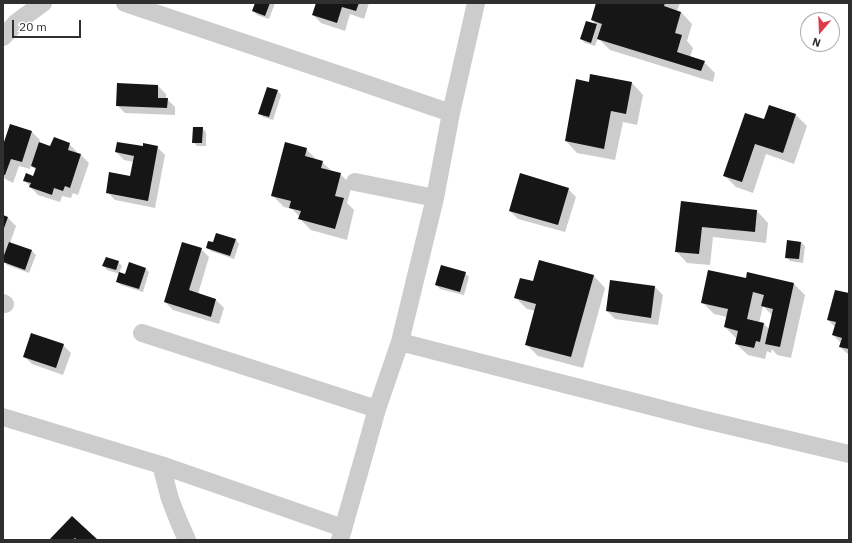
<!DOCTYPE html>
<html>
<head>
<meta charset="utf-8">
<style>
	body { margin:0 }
	#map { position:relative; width:852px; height:543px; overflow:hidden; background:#fff; font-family:"IBM Plex Sans",sans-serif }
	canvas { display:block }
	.frame { position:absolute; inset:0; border:4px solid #2f2f2f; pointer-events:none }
	.north { position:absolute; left:800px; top:12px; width:40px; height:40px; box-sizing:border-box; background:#fff; border:1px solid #acacac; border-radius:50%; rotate:199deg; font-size:11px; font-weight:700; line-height:16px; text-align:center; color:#2f2f2f }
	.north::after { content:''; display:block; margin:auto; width:14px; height:18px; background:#df394a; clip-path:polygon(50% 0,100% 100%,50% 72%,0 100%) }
	.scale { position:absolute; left:12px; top:20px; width:69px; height:18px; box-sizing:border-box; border:2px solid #2f2f2f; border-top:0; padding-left:5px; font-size:12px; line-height:14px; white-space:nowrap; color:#2f2f2f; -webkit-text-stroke:3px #fff; paint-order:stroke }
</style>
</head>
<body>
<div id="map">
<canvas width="852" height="543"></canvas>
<div class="frame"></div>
<div class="north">N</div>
<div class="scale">20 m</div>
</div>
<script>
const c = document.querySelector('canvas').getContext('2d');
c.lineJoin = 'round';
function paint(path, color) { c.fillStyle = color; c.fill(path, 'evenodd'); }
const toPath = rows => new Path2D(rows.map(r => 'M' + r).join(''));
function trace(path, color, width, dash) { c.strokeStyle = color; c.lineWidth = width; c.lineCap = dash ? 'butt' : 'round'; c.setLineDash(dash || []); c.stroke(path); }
paint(toPath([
	[256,3,275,3,269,19,257,15,254,11],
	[313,3,369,3,364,19,350,14,345,31,321,23,313,15,317,4],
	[597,3,680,3,677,11,681,12,692,24,687,41,693,48,690,57,704,62,715,73,713,82,610,50,598,38,595,46,585,43,581,39,586,22,598,26,592,20],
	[589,83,632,83,643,95,637,125,623,122,615,160,577,153,566,141],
	[158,86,166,94,166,99,167,99,175,107,175,115,125,113,117,105],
	[278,91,281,95,273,120,263,117,259,113],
	[796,115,807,126,794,164,766,154,753,193,736,187,724,175,765,121],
	[11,125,32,132,40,140,39,143,51,148,69,144,77,152,77,154,81,155,89,163,78,195,73,193,71,198,62,196,60,202,38,195,24,180,34,177,36,170,31,165,30,169,19,166,13,183,7,180,3,177,3,149],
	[202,128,206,132,206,146,197,146,193,142],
	[144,147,157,147,165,155,155,208,115,200,107,192,131,178,134,162,124,160,116,152],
	[306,149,318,161,322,162,333,172,340,174,352,185,347,203,354,210,347,240,311,230,300,219,300,217,292,209,284,207,273,196],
	[568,189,576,197,565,232,518,219,510,211],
	[682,202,757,211,768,223,766,243,713,237,710,265,687,263,676,251],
	[3,216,8,218,16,226,10,243,32,251,36,255,29,273,7,265,3,261],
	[217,234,236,240,239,244,234,259,211,251,207,248,214,243],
	[788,241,801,242,805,246,803,263,790,261,786,257],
	[201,249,209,257,198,294,216,300,224,308,219,324,173,310,165,302],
	[118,262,122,266,119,273,126,275,145,268,149,272,143,292,121,285,117,281,120,274,107,270,104,266],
	[465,273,469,277,464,295,440,289,436,285],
	[594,276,605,288,583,368,538,356,526,344,535,311,527,309,515,297,534,283],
	[746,279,794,284,805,295,791,358,777,355,772,349,771,353,767,351,765,359,748,355,736,344,736,338,725,327,727,317,714,314,702,302],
	[763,306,772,315,769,329,764,324,759,323],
	[655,287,663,295,658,325,615,319,607,311],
	[849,294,849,355,840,347,841,343,833,335,835,327,828,320],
	[63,345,71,353,63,375,32,364,24,356]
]), '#0003');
paint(toPath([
	[255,3,270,3,265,16,252,11],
	[316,3,359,3,356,11,342,7,337,23,312,15],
	[596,3,665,3,664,6,681,12,675,33,682,35,677,52,705,61,701,71,597,39,602,24,591,20],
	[586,21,597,24,591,43,580,39],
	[590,74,632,82,626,114,611,111,604,149,565,141,576,79,589,82],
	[117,83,158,85,158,98,168,98,167,108,116,106],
	[267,87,278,90,269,117,258,114],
	[769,105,796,114,783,153,755,144,742,182,723,176,745,113,764,119],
	[10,124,32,131,22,162,11,159,5,175,3,175,3,145],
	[193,127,203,127,202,143,192,143],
	[54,137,70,143,68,150,81,154,70,188,65,186,63,191,54,188,52,195,29,187,31,183,23,181,26,173,33,176,36,168,31,166,39,142,50,146],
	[117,142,143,146,143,143,158,146,148,201,106,193,109,172,130,176,134,156,115,152],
	[285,142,307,148,305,156,323,161,321,168,341,173,335,196,344,198,335,229,298,219,301,211,289,208,291,201,271,196],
	[520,173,569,188,558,225,509,211],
	[681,201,757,210,755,232,702,227,699,254,675,252],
	[3,215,8,217,3,231],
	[216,233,236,239,230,256,206,248,208,241,213,242],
	[787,240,801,242,799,259,785,258],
	[9,242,32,250,25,270,3,262,3,258],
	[182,242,202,248,189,290,216,299,211,317,164,302],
	[106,257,119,261,116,270,102,266],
	[539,260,594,275,571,357,525,345,536,304,514,298,520,278,533,281],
	[129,262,146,268,139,289,116,282,119,272,125,274],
	[441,265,466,272,460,292,435,285],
	[708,270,746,278,747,272,794,283,780,347,765,344,773,309,761,306,764,295,753,292,747,319,764,323,760,342,756,341,754,348,735,344,738,331,724,327,728,309,701,303],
	[610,280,655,286,651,318,606,311],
	[835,290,849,293,849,349,839,347,842,338,832,335,836,322,827,320],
	[31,333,64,344,56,368,23,357],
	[72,516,98,540,77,540,75,538,73,540,49,540]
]), '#161616');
trace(toPath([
	[125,3,346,77,451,113],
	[3,37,17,22,43,3],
	[355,182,435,198],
	[3,303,5,304],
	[142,333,377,409],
	[400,342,701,419,849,454],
	[3,417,161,465,343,528],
	[161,465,170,499,179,522,187,540],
	[340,540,377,409,400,342,435,198,451,113,476,3]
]), '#ccc', 18);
</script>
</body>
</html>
